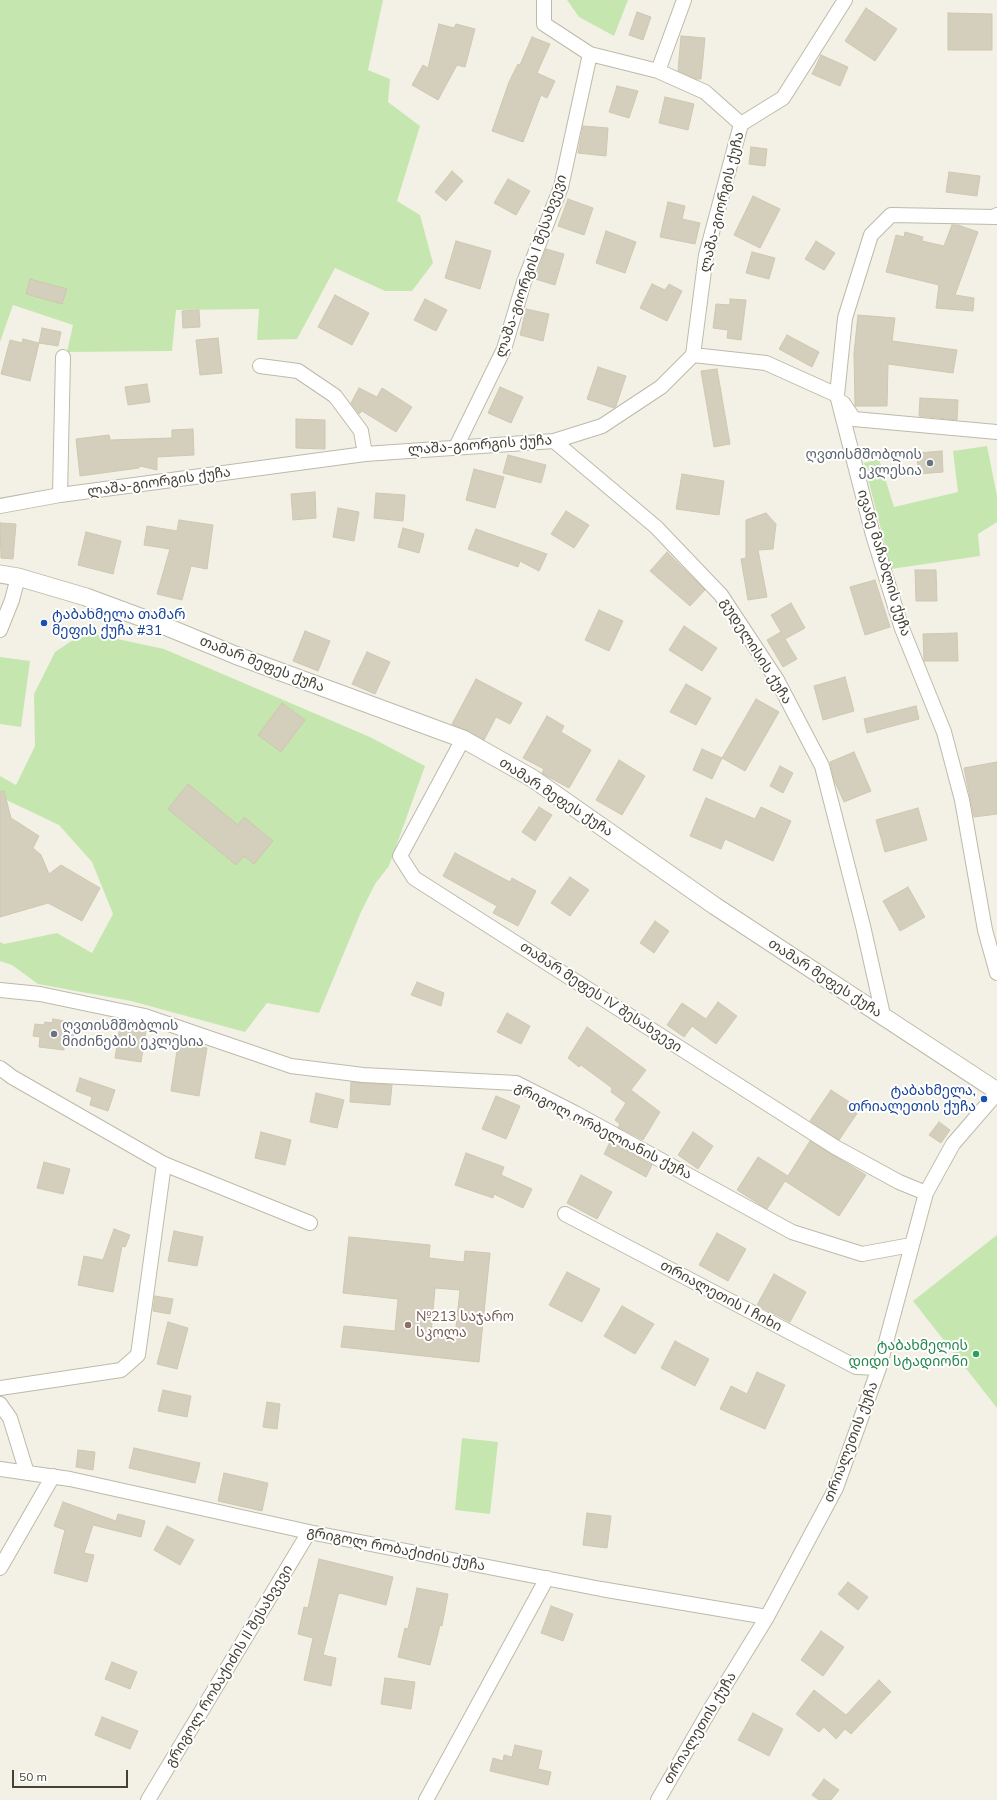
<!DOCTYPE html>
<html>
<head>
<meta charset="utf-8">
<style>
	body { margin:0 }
	#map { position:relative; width:997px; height:1800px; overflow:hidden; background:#f3f1e6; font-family:Mulish,sans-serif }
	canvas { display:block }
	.scale { position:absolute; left:12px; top:1770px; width:116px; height:18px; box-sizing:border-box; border:2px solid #454235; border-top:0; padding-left:5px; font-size:12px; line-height:14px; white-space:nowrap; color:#454235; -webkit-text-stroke:3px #fff; paint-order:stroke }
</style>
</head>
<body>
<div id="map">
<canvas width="997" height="1800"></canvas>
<div class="scale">50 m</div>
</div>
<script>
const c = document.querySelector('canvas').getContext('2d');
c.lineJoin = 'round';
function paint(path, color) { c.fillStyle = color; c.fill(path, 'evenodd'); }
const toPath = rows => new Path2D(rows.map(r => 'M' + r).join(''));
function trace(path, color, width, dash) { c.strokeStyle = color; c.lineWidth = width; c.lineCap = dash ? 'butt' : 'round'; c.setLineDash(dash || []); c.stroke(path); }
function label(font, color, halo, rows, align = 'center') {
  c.font = font + ' Mulish,"Noto Sans Georgian",sans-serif'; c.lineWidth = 4; c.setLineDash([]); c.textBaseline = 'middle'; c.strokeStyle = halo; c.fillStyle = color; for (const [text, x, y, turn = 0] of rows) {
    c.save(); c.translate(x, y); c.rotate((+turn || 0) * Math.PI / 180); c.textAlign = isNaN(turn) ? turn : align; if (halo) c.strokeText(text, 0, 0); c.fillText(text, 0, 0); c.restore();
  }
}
paint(toPath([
	[0,0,383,0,368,70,390,79,388,102,420,126,397,201,420,215,433,263,412,291,385,291,335,268,297,339,257,340,259,309,176,310,172,351,67,352,73,325,13,305,0,342],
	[567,0,628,0,614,36,579,17],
	[987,446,997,496,997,522,978,534,980,556,891,569,864,463,879,459,894,507,958,492,953,451],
	[85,632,164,649,370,737,425,766,389,866,375,884,361,912,319,1013,267,1003,245,1032,131,1001,38,984,12,965,0,961,0,942,4,944,57,933,92,953,113,914,92,862,59,825,0,797,0,776,16,785,35,746,34,694,55,652],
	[0,657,30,661,21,727,0,724],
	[997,1235,997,1408,913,1301],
	[462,1438,498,1442,490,1514,455,1510]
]), '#c5e7af');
const building = toPath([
	[866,8,897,29,875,61,845,41,866,8],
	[637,12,651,17,643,40,629,35,637,12],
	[948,13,992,14,992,50,948,50,948,13],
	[439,24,454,28,456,24,475,29,465,67,457,65,438,100,412,85,423,65,428,68,439,24],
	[681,36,705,38,701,79,696,79,678,71,681,36],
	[532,37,550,44,537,73,555,81,547,98,541,95,523,142,492,131,509,82,518,64,520,65,532,37],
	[821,55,848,67,840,86,812,74,821,55],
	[617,86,638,91,629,118,609,112,617,86],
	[665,97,694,104,688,130,659,123,665,97],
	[583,126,608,128,606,156,578,153,583,126],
	[751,147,767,149,765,166,749,164,751,147],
	[452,171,463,181,446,201,435,192,452,171],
	[949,172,980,176,977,196,946,192,949,172],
	[508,179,530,191,516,215,494,203,508,179],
	[753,196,780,209,760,248,734,235,753,196],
	[568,199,593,208,584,235,558,226,568,199],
	[668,202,685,206,682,219,700,223,695,244,660,237,668,202],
	[952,225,958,225,978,232,955,295,974,298,973,311,936,308,939,285,886,272,896,235,904,237,905,232,923,237,922,241,944,246,952,225],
	[606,231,636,242,625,273,596,263,606,231],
	[456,241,491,251,480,289,445,278,456,241],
	[816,241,835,253,824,270,805,259,816,241],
	[546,249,564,254,555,285,535,279,546,249],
	[752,252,775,258,769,279,746,273,752,252],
	[30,279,67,289,62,304,26,294,30,279],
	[652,284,665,290,669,284,682,291,667,321,640,308,652,284],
	[335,295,369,313,352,345,318,327,335,295],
	[425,299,447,310,436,331,414,320,425,299],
	[730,299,746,300,741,340,727,338,728,330,713,328,716,304,730,305,730,299],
	[526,309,549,314,543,341,520,335,526,309],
	[199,310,200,327,183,328,182,311,199,310],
	[858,315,895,318,892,341,957,350,953,373,888,364,887,406,855,406,854,353,858,315],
	[42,328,61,332,58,346,39,343,42,328],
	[787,335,819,352,812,367,779,349,787,335],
	[218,338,222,373,200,375,196,340,218,338],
	[23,339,39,343,30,381,1,374,10,340,22,343,23,339],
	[598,367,626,376,616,406,614,408,587,399,598,367],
	[717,369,730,444,714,447,701,371,717,369],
	[147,384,150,402,128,405,125,387,147,384],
	[500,387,523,397,511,423,488,413,500,387],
	[359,388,377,397,382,388,412,407,396,432,362,411,359,414,351,403,359,388],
	[920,398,958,400,957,420,919,416,920,398],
	[296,419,325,420,325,449,296,448,296,419],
	[193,429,194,455,157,457,157,470,140,466,139,468,80,476,76,439,109,435,110,440,172,438,172,430,193,429],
	[942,451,943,472,918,474,917,453,942,451],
	[508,455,546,465,541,483,503,473,508,455],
	[474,469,504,477,495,508,466,500,474,469],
	[682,474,724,481,719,515,676,509,682,474],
	[315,492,316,518,293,520,291,494,315,492],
	[376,493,405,495,403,521,374,518,376,493],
	[338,508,359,512,354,541,333,537,338,508],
	[566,511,589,525,574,548,551,534,566,511],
	[766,513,776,524,773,549,758,550,767,597,748,600,741,559,746,558,746,520,766,513],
	[179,520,213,525,207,569,191,566,182,600,157,594,170,549,144,545,147,526,177,531,179,520],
	[0,523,16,524,13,559,1,558,0,523],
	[403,528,424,534,419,553,398,547,403,528],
	[476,529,547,554,539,571,520,561,518,567,468,549,476,529],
	[86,532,121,541,113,574,78,565,86,532],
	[667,552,705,590,690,606,650,571,667,552],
	[915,570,936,570,937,601,916,601,915,570],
	[875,580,890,627,865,635,850,587,875,580],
	[791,603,805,628,785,639,797,659,783,667,767,640,781,632,771,615,791,603],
	[599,610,623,621,609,651,585,640,599,610],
	[684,626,717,648,702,671,669,650,684,626],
	[305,631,330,641,318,671,293,661,305,631],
	[957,633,958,661,924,661,923,634,957,633],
	[367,652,390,662,375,694,352,684,367,652],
	[845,677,854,711,823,720,814,686,845,677],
	[476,679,522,703,510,724,496,717,484,740,452,724,476,679],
	[686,684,711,698,696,725,670,712,686,684],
	[756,699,779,712,745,771,722,758,756,699],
	[282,703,305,720,281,752,258,735,282,703],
	[916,706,919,719,867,733,864,719,916,706],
	[547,716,564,726,561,732,591,750,569,788,543,774,542,773,544,769,523,758,547,716],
	[702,749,722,758,712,779,693,770,702,749],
	[854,752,871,791,844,802,834,780,830,762,854,752],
	[619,760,645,776,622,815,596,800,619,760],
	[997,762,997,814,974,817,964,768,997,762],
	[780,766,793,773,783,793,770,786,780,766],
	[188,784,238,825,244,817,273,841,254,864,244,856,236,865,168,809,188,784],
	[4,791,11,818,39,836,33,848,41,855,49,874,61,865,100,888,82,921,48,903,0,917,0,792,4,791],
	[706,798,755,819,761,807,791,821,773,861,725,839,721,849,690,836,706,798],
	[539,807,552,815,535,841,522,832,539,807],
	[918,808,927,840,885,852,876,820,918,808],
	[455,853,510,882,512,878,536,891,518,926,493,913,497,906,443,876,455,853],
	[570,877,589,890,570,916,551,903,570,877],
	[908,887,925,917,900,931,883,901,908,887],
	[655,921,669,931,654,953,640,943,655,921],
	[417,982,444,993,441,1006,411,995,417,982],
	[718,1002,737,1016,716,1044,692,1026,684,1037,667,1025,682,1003,706,1019,718,1002],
	[507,1013,530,1026,521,1044,497,1032,507,1013],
	[53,1019,65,1021,74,1035,74,1040,70,1044,64,1046,64,1050,39,1047,40,1037,33,1036,35,1024,44,1025,45,1022,52,1023,53,1019],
	[120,1027,146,1031,141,1062,115,1058,120,1027],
	[587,1027,646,1070,631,1090,660,1112,643,1140,618,1127,620,1124,615,1120,626,1103,611,1092,612,1088,581,1065,579,1067,568,1058,587,1027],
	[178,1044,207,1048,199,1096,171,1091,178,1044],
	[80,1078,115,1090,108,1111,90,1105,92,1097,76,1091,80,1078],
	[351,1082,392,1085,390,1105,350,1102,351,1082],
	[831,1090,860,1109,839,1140,810,1121,831,1090],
	[316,1093,344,1100,337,1128,310,1122,316,1093],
	[496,1096,520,1106,506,1139,482,1129,496,1096],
	[939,1122,950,1130,941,1143,929,1135,939,1122],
	[261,1132,291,1140,285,1165,255,1158,261,1132],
	[693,1132,713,1146,698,1169,678,1155,693,1132],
	[810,1141,866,1175,839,1216,785,1181,767,1209,737,1190,758,1157,788,1176,810,1141],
	[610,1142,652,1165,646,1177,604,1154,610,1142],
	[466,1153,504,1167,501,1175,532,1189,523,1208,494,1194,493,1198,455,1185,466,1153],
	[44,1162,70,1169,63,1194,37,1188,44,1162],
	[581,1175,612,1192,597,1219,567,1203,581,1175],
	[114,1229,130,1235,125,1247,122,1246,113,1292,78,1285,84,1256,103,1260,114,1229],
	[174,1231,203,1237,197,1266,168,1261,174,1231],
	[717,1233,746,1249,728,1281,699,1265,717,1233],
	[349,1237,430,1245,429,1258,464,1262,465,1251,490,1253,479,1362,341,1347,344,1326,395,1331,398,1299,343,1293,349,1237],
	[435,1288,460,1290,455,1336,431,1334,435,1288],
	[567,1272,600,1289,582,1322,549,1305,567,1272],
	[774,1274,806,1292,790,1322,757,1305,774,1274],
	[155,1296,173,1299,170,1314,153,1311,155,1296],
	[622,1306,654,1324,635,1354,604,1336,622,1306],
	[168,1322,188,1328,177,1369,157,1364,168,1322],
	[675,1341,709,1359,695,1386,661,1368,675,1341],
	[757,1372,785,1385,765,1429,720,1409,731,1386,747,1394,757,1372],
	[163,1390,191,1396,187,1417,158,1411,163,1390],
	[267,1402,280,1404,277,1429,263,1427,267,1402],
	[134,1448,200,1463,195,1483,129,1468,134,1448],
	[78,1450,95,1452,93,1470,76,1467,78,1450],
	[224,1473,268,1483,262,1511,218,1501,224,1473],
	[63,1502,116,1521,118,1514,145,1521,141,1537,93,1525,84,1553,94,1555,87,1582,54,1573,65,1530,54,1526,63,1502],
	[587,1513,611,1516,607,1548,583,1545,587,1513],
	[167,1526,194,1540,180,1565,154,1550,167,1526],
	[319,1559,393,1577,386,1605,340,1593,338,1595,323,1655,336,1658,331,1686,304,1680,313,1638,298,1634,304,1607,308,1608,319,1559],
	[848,1582,868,1597,858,1610,838,1594,848,1582],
	[417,1588,448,1594,442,1626,440,1625,430,1665,398,1657,405,1628,408,1629,417,1588],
	[551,1606,573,1614,563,1641,541,1633,551,1606],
	[821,1631,844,1647,823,1676,801,1660,821,1631],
	[112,1662,137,1672,130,1689,105,1679,112,1662],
	[385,1678,415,1682,411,1709,381,1704,385,1678],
	[879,1680,891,1692,851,1734,845,1729,836,1739,824,1727,819,1732,796,1714,814,1690,846,1715,879,1680],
	[753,1713,783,1729,769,1756,738,1740,753,1713],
	[102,1717,138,1731,130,1749,95,1735,102,1717],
	[515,1745,542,1751,538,1769,551,1772,548,1785,490,1771,493,1758,503,1761,504,1755,512,1757,515,1745],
	[824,1779,839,1790,831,1800,819,1800,812,1795,824,1779]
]);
paint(building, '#d4cebc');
trace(building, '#cfc7af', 1);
const minor = toPath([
	[658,71,684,0],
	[741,124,783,98,845,0],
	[997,215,996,217,891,215,871,235,845,318,837,395,873,535,901,626,944,732,962,800,985,930,997,973],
	[693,355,766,363,837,395],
	[260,366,298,371,335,396,361,431,365,454],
	[843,403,854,419,997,432],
	[554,441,656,527,721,595,777,680,822,766,863,926,883,1015],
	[456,447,504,349,524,282,561,187,590,54],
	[60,495,63,357],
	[0,506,60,495,365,454,554,441,602,426,661,387,693,355,706,255,741,124,705,92,658,71,590,54,544,24,544,0],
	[0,630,12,600,18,577],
	[463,739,400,856,414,878,835,1147,899,1182,926,1193],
	[0,990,40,994,145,1016,291,1066,363,1075,516,1083,575,1113,792,1232,862,1254,911,1245],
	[0,1068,12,1077,164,1164,310,1223],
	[565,1214,856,1367,879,1368],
	[0,1388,121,1370,138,1355,164,1164],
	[0,1404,10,1418,27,1473],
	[0,1469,70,1479,309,1532,601,1589,767,1617],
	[0,1568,53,1476],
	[148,1800,309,1532],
	[426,1800,547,1578],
	[658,1800,711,1708,767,1617,836,1488,879,1368,926,1193,953,1144,997,1093]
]);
const tertiary = toPath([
	[0,574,18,577,86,597,167,627,235,655,463,739,532,778,715,906,997,1091]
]);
trace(minor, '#bebaa9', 16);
trace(tertiary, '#bebaa9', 19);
trace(minor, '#fff', 14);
trace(tertiary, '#fff', 17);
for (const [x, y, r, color] of [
	[930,463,4,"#6b7280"],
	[44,623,4,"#1a4fb4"],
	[54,1034,4,"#6b7280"],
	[984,1099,4,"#1a4fb4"],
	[408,1325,4,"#8d6e63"],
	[976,1354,4,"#2e9e5b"]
]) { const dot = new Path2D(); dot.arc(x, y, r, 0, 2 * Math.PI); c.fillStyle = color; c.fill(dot); trace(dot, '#fff', 1.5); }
label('14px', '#454235', '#fff', [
	["ლაშა-გიორგის ქუჩა",722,202,-76],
	["ლაშა-გიორგის I შესახვევი",531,266,-71],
	["ლაშა-გიორგის ქუჩა",480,445,-4],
	["ლაშა-გიორგის ქუჩა",159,482,-8],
	["ივანე მაჩაბლის ქუჩა",884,563,73],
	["გუდელისის ქუჩა",756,651,58],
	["თამარ მეფეს ქუჩა",262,664,21],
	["თამარ მეფეს ქუჩა",556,797,33],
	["თამარ მეფეს ქუჩა",825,978,33],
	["თამარ მეფეს IV შესახვევი",601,997,33],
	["გრიგოლ ორბელიანის ქუჩა",603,1131,27],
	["თრიალეთის I ჩიხი",721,1296,28],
	["თრიალეთის ქუჩა",851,1442,-69],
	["გრიგოლ რობაქიძის ქუჩა",396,1549,11],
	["გრიგოლ რობაქიძის II შესახვევი",229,1666,-59],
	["თრიალეთის ქუჩა",700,1728,-59]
]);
label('14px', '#5b616d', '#fff', [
	["ღვთისმშობლის",922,455],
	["ეკლესია",922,471],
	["ღვთისმშობლის",62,1026,"left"],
	["მიძინების ეკლესია",62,1042,"left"]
], 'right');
label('14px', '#164399', '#fff', [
	["ტაბახმელა თამარ",52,615],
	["მეფის ქუჩა #31",52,631],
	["ტაბახმელა,",976,1091,"right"],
	["თრიალეთის ქუჩა",976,1107,"right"]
], 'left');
label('14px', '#785e54', '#fff', [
	["№213 საჯარო",416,1317],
	["სკოლა",416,1333]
], 'left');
label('14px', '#27864d', '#fff', [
	["ტაბახმელის",968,1346],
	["დიდი სტადიონი",968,1362]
], 'right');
</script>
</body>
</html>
